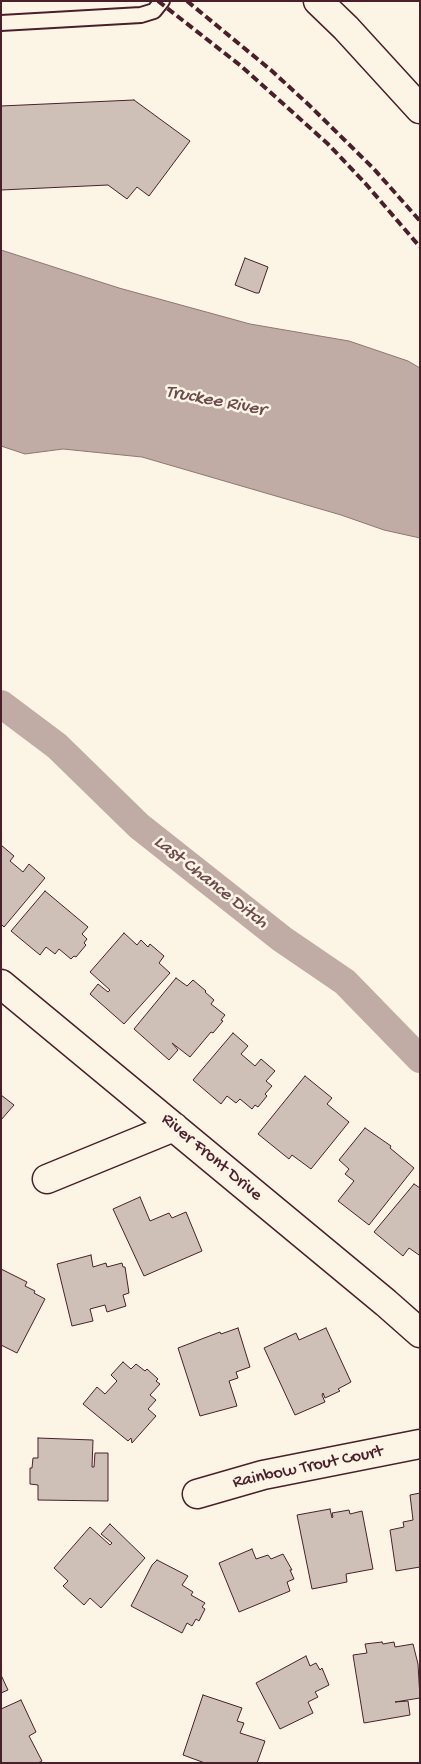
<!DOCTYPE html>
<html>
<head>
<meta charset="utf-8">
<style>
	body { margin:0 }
	#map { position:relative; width:421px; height:1764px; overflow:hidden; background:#fcf5e5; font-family:"Gochi Hand",sans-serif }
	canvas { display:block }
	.frame { position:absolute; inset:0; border:2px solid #4a1f2b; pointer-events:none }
</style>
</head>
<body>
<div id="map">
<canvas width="421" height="1764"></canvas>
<div class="frame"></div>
</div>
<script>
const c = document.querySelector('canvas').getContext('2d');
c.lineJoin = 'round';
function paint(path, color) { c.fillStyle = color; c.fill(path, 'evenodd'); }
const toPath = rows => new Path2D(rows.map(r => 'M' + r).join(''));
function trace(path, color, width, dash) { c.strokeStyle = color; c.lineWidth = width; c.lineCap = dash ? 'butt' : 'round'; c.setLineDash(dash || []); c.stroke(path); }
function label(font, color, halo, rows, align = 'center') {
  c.font = font + ' "Gochi Hand",sans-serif'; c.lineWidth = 5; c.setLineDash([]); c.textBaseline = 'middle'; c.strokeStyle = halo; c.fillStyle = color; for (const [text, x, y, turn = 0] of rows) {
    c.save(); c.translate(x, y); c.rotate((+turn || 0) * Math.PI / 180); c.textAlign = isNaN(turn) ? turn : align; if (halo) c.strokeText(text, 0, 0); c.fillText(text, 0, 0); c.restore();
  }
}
const water = toPath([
	[1,250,119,288,250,324,349,341,408,361,420,368,420,538,384,530,341,515,142,457,63,449,25,454,1,446,1,250]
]);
paint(water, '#c0aca5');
trace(water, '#917474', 1);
trace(toPath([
	[1,704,57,746,139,826,282,939,345,982,420,1059]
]), '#c0aca5', 28);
const building = toPath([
	[134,100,190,141,149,196,137,187,127,199,108,185,1,190,1,106,134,100],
	[245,258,268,267,259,293,256,293,235,285,245,258],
	[1,845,14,856,10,861,23,872,29,864,45,878,4,927,1,924,1,845],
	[45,891,88,927,82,934,87,939,84,943,86,945,76,957,74,956,71,959,59,949,55,954,46,947,40,955,11,931,45,891],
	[124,933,137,945,141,940,148,947,150,944,164,956,159,963,170,973,124,1024,90,994,98,984,108,992,110,990,90,972,124,933],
	[176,978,187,986,193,980,206,991,205,992,214,1000,211,1004,225,1015,221,1020,223,1021,213,1033,211,1032,190,1057,172,1043,178,1050,169,1060,134,1029,176,978],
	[233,1033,248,1046,241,1054,255,1066,261,1059,275,1071,266,1081,272,1086,265,1094,267,1096,258,1107,255,1105,252,1109,240,1099,236,1103,227,1096,221,1104,193,1080,233,1033],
	[305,1076,332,1098,327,1104,349,1122,311,1169,292,1155,289,1159,258,1134,305,1076],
	[1,1095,14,1105,1,1120,1,1095],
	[365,1128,391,1146,390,1148,414,1168,369,1225,338,1201,354,1181,345,1174,349,1169,339,1160,365,1128],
	[414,1184,420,1188,420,1253,419,1255,409,1248,403,1256,374,1232,414,1184],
	[140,1197,150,1221,169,1213,172,1218,186,1212,202,1251,144,1276,113,1209,140,1197],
	[91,1255,93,1267,106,1263,107,1267,122,1263,123,1267,125,1267,129,1293,123,1295,126,1306,107,1312,105,1305,90,1309,93,1321,72,1326,57,1264,91,1255],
	[1,1269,27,1282,25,1286,35,1291,34,1293,45,1299,17,1353,1,1345,1,1269],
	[238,1328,250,1367,236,1372,238,1378,229,1381,237,1406,200,1416,178,1348,220,1332,221,1334,238,1328],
	[326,1328,351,1382,338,1389,340,1391,325,1398,323,1393,322,1395,325,1402,295,1415,264,1348,296,1333,299,1340,326,1328],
	[123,1362,131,1369,136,1364,145,1371,147,1369,158,1379,156,1381,160,1384,150,1395,156,1400,148,1409,156,1416,132,1443,131,1438,128,1441,83,1404,97,1387,105,1394,117,1381,111,1375,123,1362],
	[38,1438,93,1440,92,1467,94,1467,95,1453,108,1453,108,1501,38,1500,38,1485,30,1484,30,1468,32,1468,33,1458,38,1458,38,1438],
	[420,1493,420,1567,396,1571,390,1530,404,1527,403,1522,413,1520,410,1495,420,1493],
	[330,1509,332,1518,333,1517,332,1513,349,1510,350,1514,362,1511,373,1569,346,1574,347,1582,312,1589,297,1515,330,1509],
	[110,1524,145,1558,101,1608,90,1598,84,1605,63,1586,68,1581,54,1568,90,1527,110,1545,112,1543,101,1534,110,1524],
	[252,1549,256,1559,268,1555,271,1559,283,1554,292,1570,290,1570,294,1579,287,1582,290,1591,239,1612,219,1563,252,1549],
	[157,1560,188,1576,182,1585,193,1592,191,1595,205,1603,202,1607,205,1609,199,1621,196,1619,192,1626,187,1623,182,1633,131,1606,152,1565,157,1560],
	[382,1642,383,1644,394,1642,395,1647,413,1644,418,1664,420,1698,395,1702,408,1701,410,1715,364,1723,353,1655,367,1653,365,1644,382,1642],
	[306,1656,310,1666,316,1663,320,1670,322,1668,329,1685,315,1692,318,1697,308,1702,313,1713,280,1729,256,1683,306,1656],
	[1,1675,8,1690,1,1693,1,1675],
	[203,1695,242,1708,237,1721,244,1723,240,1733,265,1741,257,1763,205,1763,183,1755,203,1695],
	[21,1700,36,1732,29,1736,42,1761,38,1763,1,1763,1,1709,21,1700]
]);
paint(building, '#cfc0b7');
trace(building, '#4a1f2b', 1);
const lane = toPath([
	[1,23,141,15,154,11,162,1]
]);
const street = toPath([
	[1,984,386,1303,420,1333],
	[47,1179,174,1127],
	[197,1494,263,1475,420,1444]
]);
const secondary = toPath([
	[318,1,346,28,420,109]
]);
trace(lane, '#4a1f2b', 18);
trace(street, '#4a1f2b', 31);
trace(secondary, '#4a1f2b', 31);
trace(lane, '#fcf5e5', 14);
trace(street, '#fcf5e5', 28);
trace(secondary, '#fcf5e5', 28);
trace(toPath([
	[158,1,241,66,328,144,365,183,420,247],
	[187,1,272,71,310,106,374,169,420,221]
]), '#4a1f2b', 4, [8, 4]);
label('18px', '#4a1f2b', '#fcf5e5', [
	["River Front Drive",211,1158,40],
	["Rainbow Trout Court",308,1468,-12]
]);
label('italic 19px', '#6d4950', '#fcf5e5', [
	["Truckee River",215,402,11],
	["Last Chance Ditch",210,883,38]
]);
</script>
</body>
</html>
